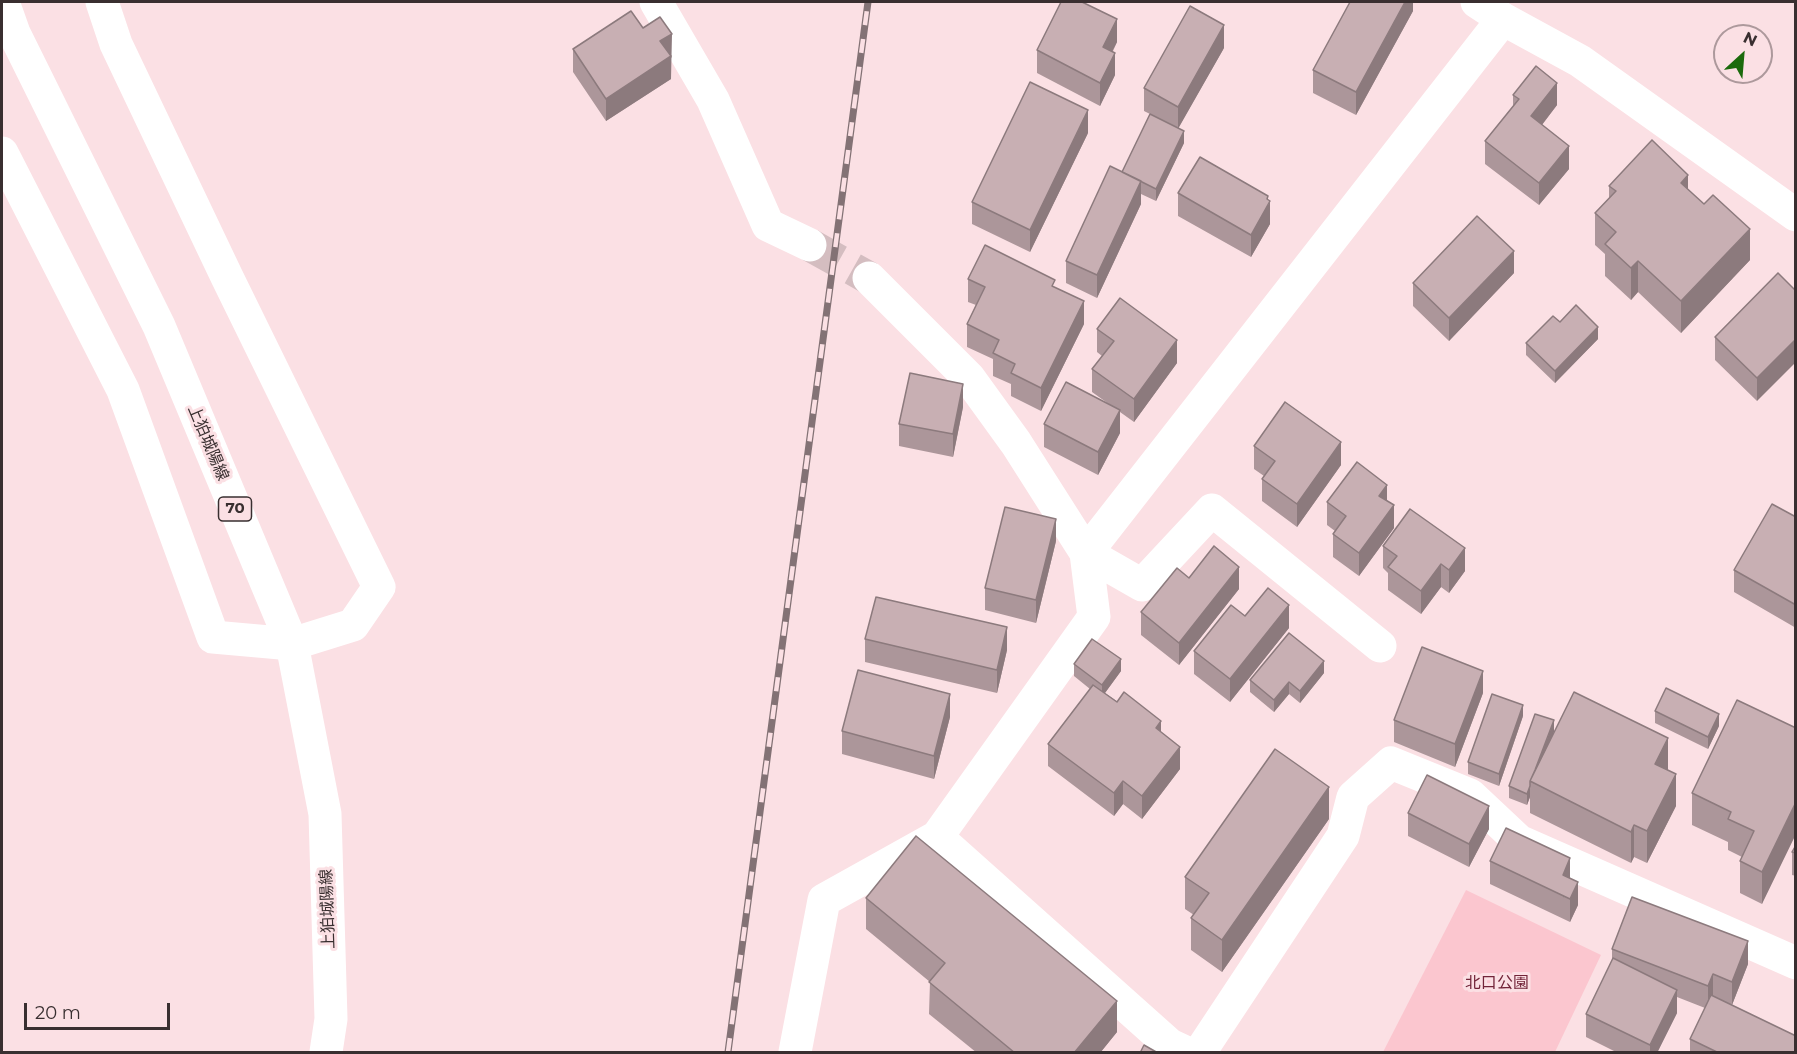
<!DOCTYPE html>
<html>
<head>
<meta charset="utf-8">
<style>
	body { margin:0 }
	#map { position:relative; width:1797px; height:1054px; overflow:hidden; background:#fbe0e4; font-family:Montserrat,sans-serif }
	canvas { display:block }
	.frame { position:absolute; inset:0; border:3px solid #392f30; pointer-events:none }
	.north { position:absolute; left:1713px; top:24px; width:60px; height:60px; box-sizing:border-box; background:#fbe0e4; border:2px solid #ad999c; border-radius:50%; rotate:26deg; font-size:16px; font-weight:700; line-height:24px; text-align:center; color:#392f30 }
	.north::after { content:''; display:block; margin:auto; width:21px; height:27px; background:#1b6a0c; clip-path:polygon(50% 0,100% 100%,50% 72%,0 100%) }
	.scale { position:absolute; left:24px; top:1003px; width:146px; height:27px; box-sizing:border-box; border:3px solid #392f30; border-top:0; padding-left:8px; font-size:18px; line-height:21px; white-space:nowrap; color:#392f30; -webkit-text-stroke:4px #fbe0e4; paint-order:stroke }
</style>
</head>
<body>
<div id="map">
<canvas width="1797" height="1054"></canvas>
<div class="frame"></div>
<div class="north">N</div>
<div class="scale">20 m</div>
</div>
<script>
const c = document.querySelector('canvas').getContext('2d');
c.lineJoin = 'round';
function paint(path, color) { c.fillStyle = color; c.fill(path, 'evenodd'); }
const toPath = rows => new Path2D(rows.map(r => 'M' + r).join(''));
function trace(path, color, width, dash) { c.strokeStyle = color; c.lineWidth = width; c.lineCap = dash ? 'butt' : 'round'; c.setLineDash(dash || []); c.stroke(path); }
function label(font, color, halo, rows, align = 'center') {
  c.font = font + ' Montserrat,"Noto Sans JP",sans-serif'; c.lineWidth = 6; c.setLineDash([]); c.textBaseline = 'middle'; c.strokeStyle = halo; c.fillStyle = color; for (const [text, x, y, turn = 0] of rows) {
    c.save(); c.translate(x, y); c.rotate((+turn || 0) * Math.PI / 180); c.textAlign = isNaN(turn) ? turn : align; if (halo) c.strokeText(text, 0, 0); c.fillText(text, 0, 0); c.restore();
  }
}
paint(toPath([
	[1466,890,1601,955,1555,1052,1383,1052]
]), '#fbc6cf');
trace(toPath([
	[810,245,869,278]
]), '#d4bdc0', 33, [33, 16]);
trace(toPath([
	[656,2,713,100,768,225,810,245],
	[1477,2,1503,19,1580,61,1796,215],
	[2,153,123,390,213,637,292,644,353,625,379,587,227,277,116,44,102,2],
	[869,278,969,378,1016,443,1086,553,1094,617,937,837,1170,1045,1185,1052],
	[1380,646,1212,510,1142,585,1086,553,1503,19],
	[795,1052,824,900,937,837],
	[1200,1052,1343,836,1353,797,1391,763,1470,795,1519,841,1796,963]
]), '#fff', 33);
trace(toPath([
	[3,2,14,33,159,326,292,644,325,814,331,1019,326,1052]
]), '#fff', 33);
const rail = toPath([
	[728,1052,868,2]
]);
trace(rail, '#837275', 7);
trace(rail, '#fbe0e4', 4.5, [14]);
paint(toPath([
	[1413,2,1413,11,1356,115,1313,93,1313,70],
	[643,28,672,57,671,58,671,79,606,121,573,72,573,49],
	[1117,42,1113,51,1115,75,1100,106,1037,73,1037,50],
	[1224,48,1178,128,1184,143,1156,201,1141,194,1141,204,1097,298,1066,283,1066,261,1122,172,1150,114,1144,111,1144,88],
	[1513,95,1557,105,1542,125,1569,169,1539,205,1485,164,1485,141,1513,106],
	[1088,133,1030,252,972,224,972,202],
	[1609,186,1688,189,1750,260,1681,333,1638,292,1631,300,1605,276,1605,254,1595,245,1595,213,1609,198],
	[1178,193,1270,224,1251,257,1178,216],
	[1514,273,1449,341,1413,306,1413,283],
	[1778,273,1757,401,1715,360,1715,337],
	[968,279,1055,287,1084,324,1041,411,1011,396,1011,384,993,376,993,359,967,347,967,324,976,305,968,302],
	[1560,322,1598,339,1555,383,1526,355,1526,343],
	[1097,329,1177,363,1134,422,1120,412,1120,433,1098,475,1044,447,1044,424,1113,407,1092,392,1092,369,1102,356,1097,352],
	[963,407,953,457,899,446,899,424],
	[1254,446,1341,465,1297,527,1262,501,1262,479,1264,476,1254,469],
	[1387,501,1394,528,1359,576,1333,557,1333,534,1335,531,1327,525,1327,502],
	[1796,517,1796,628,1734,592,1734,570],
	[1056,541,1036,623,985,610,985,588],
	[1383,546,1465,571,1449,593,1441,587,1421,614,1388,590,1388,573,1383,568],
	[1189,578,1239,589,1179,665,1141,635,1141,612],
	[1245,616,1289,628,1230,702,1194,674,1194,651],
	[865,639,1007,650,997,693,865,662],
	[1074,664,1121,671,1105,693,1161,732,1180,769,1142,819,1123,804,1114,816,1048,766,1048,744,1090,689,1074,676],
	[1324,673,1300,703,1289,694,1274,712,1250,692,1250,680],
	[1483,693,1455,767,1394,742,1394,720],
	[1655,711,1719,726,1708,749,1655,723],
	[1523,716,1499,786,1468,774,1468,762],
	[950,717,934,779,842,754,842,731],
	[1796,728,1762,904,1740,893,1740,861,1742,857,1728,850,1728,842,1692,825,1692,793],
	[1554,732,1552,736,1667,770,1676,806,1647,863,1634,857,1631,863,1530,813,1530,797,1527,805,1509,798,1509,786],
	[1408,813,1489,829,1469,867,1408,836],
	[1329,819,1222,972,1191,950,1191,918,1194,915,1185,909,1185,877],
	[1796,845,1796,876,1792,875,1792,852],
	[1490,861,1570,879,1578,905,1570,922,1490,884],
	[866,898,1117,1032,1100,1053,977,1053,929,1014,930,982,866,929],
	[1612,949,1748,964,1732,1005,1725,1002,1796,1053,1690,1053,1690,1039,1705,1008,1677,997,1677,1013,1657,1053,1618,1053,1586,1037,1586,1014,1612,961]
]), '#ac969a');
paint(toPath([
	[1405,2,1413,2,1413,11,1356,115,1356,92],
	[1117,19,1117,42,1103,69,1103,47],
	[1224,25,1224,48,1178,129,1178,107],
	[672,34,671,79,606,121,606,99,660,41],
	[1115,53,1115,75,1100,106,1100,83],
	[1557,83,1557,105,1531,139,1531,116],
	[1088,110,1088,133,1030,252,1030,230],
	[1184,131,1184,143,1156,201,1156,189],
	[1569,146,1569,169,1539,205,1539,183],
	[1688,175,1688,206,1681,183],
	[1141,181,1141,204,1097,298,1097,275],
	[1268,196,1268,205,1270,201,1270,224,1251,257,1251,235],
	[1750,229,1750,260,1681,333,1681,301],
	[1514,251,1514,273,1449,341,1449,318],
	[1638,261,1638,292,1631,300,1631,268],
	[1084,301,1084,324,1041,411,1041,388],
	[1598,327,1598,339,1555,383,1555,371],
	[1796,339,1796,362,1757,401,1757,378],
	[1177,340,1177,363,1134,422,1134,399],
	[963,384,963,407,953,457,953,434],
	[1120,410,1120,433,1098,475,1098,452],
	[1341,442,1341,465,1297,527,1297,504],
	[1387,485,1387,508,1379,496],
	[1394,505,1394,528,1359,576,1359,553],
	[1056,519,1056,541,1036,623,1036,600],
	[1465,548,1465,571,1449,593,1449,570],
	[1441,564,1441,587,1421,614,1421,591],
	[1239,567,1239,589,1179,665,1179,643],
	[1289,605,1289,628,1230,702,1230,679],
	[1007,627,1007,650,997,693,997,670],
	[1121,659,1121,671,1102,697,1102,685],
	[1324,661,1324,673,1300,703,1300,691],
	[1483,671,1483,693,1455,767,1455,744],
	[1289,682,1289,694,1274,712,1274,700],
	[950,694,950,717,934,779,934,756],
	[1523,705,1523,716,1499,786,1499,774],
	[1719,714,1719,726,1708,749,1708,737],
	[1554,720,1554,732,1535,784,1531,782],
	[1161,721,1161,743,1156,728],
	[1668,738,1668,770,1655,796,1655,764],
	[1180,747,1180,769,1142,819,1142,796],
	[1676,774,1676,806,1647,863,1647,831],
	[1123,781,1123,804,1114,816,1114,793],
	[1530,786,1530,797,1527,805,1527,794],
	[1329,787,1329,819,1222,972,1222,940],
	[1796,802,1796,834,1762,904,1762,872],
	[1489,806,1489,829,1469,867,1469,844],
	[1634,825,1634,857,1631,863,1631,832],
	[1570,858,1570,881,1563,898,1563,875],
	[1578,882,1578,905,1570,922,1570,899],
	[1748,941,1748,964,1732,1005,1732,982],
	[1713,974,1713,997,1708,1009,1708,986],
	[1677,990,1677,1013,1657,1053,1650,1053,1650,1045],
	[1117,1001,1117,1032,1100,1053,1074,1053]
]), '#8c7a7d');
const building = toPath([
	[1061,2,1082,2,1117,19,1103,47,1115,53,1100,83,1037,50,1061,2],
	[1350,2,1405,2,1356,92,1313,70,1350,2],
	[1190,6,1224,25,1178,107,1144,88,1190,6],
	[631,11,643,28,660,17,672,34,660,41,671,56,606,99,573,49,631,11],
	[1536,66,1557,83,1531,116,1569,146,1539,183,1485,141,1519,99,1513,95,1536,66],
	[1030,82,1088,110,1030,230,972,202,1030,82],
	[1150,114,1184,131,1156,189,1122,172,1150,114],
	[1652,140,1688,175,1681,183,1704,204,1713,195,1750,229,1681,301,1638,261,1631,268,1605,244,1616,232,1595,213,1616,191,1609,186,1652,140],
	[1200,157,1268,196,1267,199,1270,201,1251,235,1178,193,1200,157],
	[1110,166,1141,181,1097,275,1066,261,1110,166],
	[1477,216,1514,251,1449,318,1413,283,1477,216],
	[985,245,1055,280,1052,286,1084,301,1041,388,1011,373,1015,364,993,353,999,340,967,324,985,287,968,279,985,245],
	[1778,273,1796,291,1796,339,1757,378,1715,337,1778,273],
	[1120,298,1177,340,1134,399,1092,369,1114,341,1097,329,1120,298],
	[1576,305,1598,327,1555,371,1526,343,1553,316,1560,322,1576,305],
	[910,373,963,384,953,434,899,424,910,373],
	[1066,382,1120,410,1098,452,1044,424,1066,382],
	[1285,402,1341,442,1297,504,1262,479,1275,461,1254,446,1285,402],
	[1357,462,1387,485,1379,496,1394,505,1359,553,1333,534,1346,516,1327,502,1357,462],
	[1772,504,1796,517,1796,605,1734,570,1772,504],
	[1005,507,1056,519,1036,600,985,588,1005,507],
	[1410,509,1465,548,1449,570,1441,564,1421,591,1388,567,1397,556,1383,546,1410,509],
	[1214,546,1239,567,1179,643,1141,612,1177,568,1189,578,1214,546],
	[1268,588,1289,605,1230,679,1194,651,1231,605,1245,616,1268,588],
	[876,597,1007,627,997,670,865,639,876,597],
	[1289,633,1324,661,1300,691,1289,682,1274,700,1250,680,1289,633],
	[1092,639,1121,659,1102,685,1074,664,1092,639],
	[1422,647,1483,671,1455,744,1394,720,1422,647],
	[858,670,950,694,934,756,842,731,858,670],
	[1093,685,1117,702,1124,692,1161,721,1156,728,1180,747,1142,796,1123,781,1114,793,1048,744,1093,685],
	[1666,688,1719,714,1708,737,1655,711,1666,688],
	[1574,692,1668,738,1655,764,1676,774,1647,831,1634,825,1631,832,1530,781,1574,692],
	[1492,694,1523,705,1499,774,1468,762,1492,694],
	[1737,700,1796,728,1796,802,1762,872,1740,861,1754,831,1728,819,1731,812,1692,793,1737,700],
	[1535,714,1554,720,1535,770,1530,781,1530,786,1527,794,1509,786,1535,714],
	[1275,749,1329,787,1222,940,1191,918,1209,893,1185,877,1275,749],
	[1427,775,1489,806,1469,844,1408,813,1427,775],
	[1506,828,1570,858,1563,875,1578,882,1570,899,1490,861,1506,828],
	[916,836,1117,1001,1074,1053,1015,1053,929,982,945,963,866,898,916,836],
	[1796,845,1796,853,1792,852,1796,845],
	[1632,897,1748,941,1732,982,1713,974,1708,986,1612,949,1632,897],
	[1613,958,1677,990,1650,1045,1586,1014,1613,958],
	[1711,995,1796,1036,1796,1051,1795,1053,1719,1053,1690,1039,1711,995],
	[1144,1045,1158,1053,1140,1053,1144,1045]
]);
paint(building, '#c8afb3');
trace(building, '#8c7a7d', 1.5);
for (const [x, y, w] of [
	[235,509,33]
]) { const box = new Path2D(); box.roundRect(x - w / 2, y - 12, w, 24, 4.5); c.fillStyle = '#fbe0e4'; c.fill(box); trace(box, '#392f30', 1.5); }
label('bold 15px', '#392f30', null, [
	["70",235,509]
]);
label('16px', '#392f30', '#fbe0e4', [
	["上狛城陽線",208,443,67],
	["上狛城陽線",328,909,-92]
]);
label('16px', '#722439', '#fbe0e4', [
	["北口公園",1497,983]
]);
</script>
</body>
</html>
